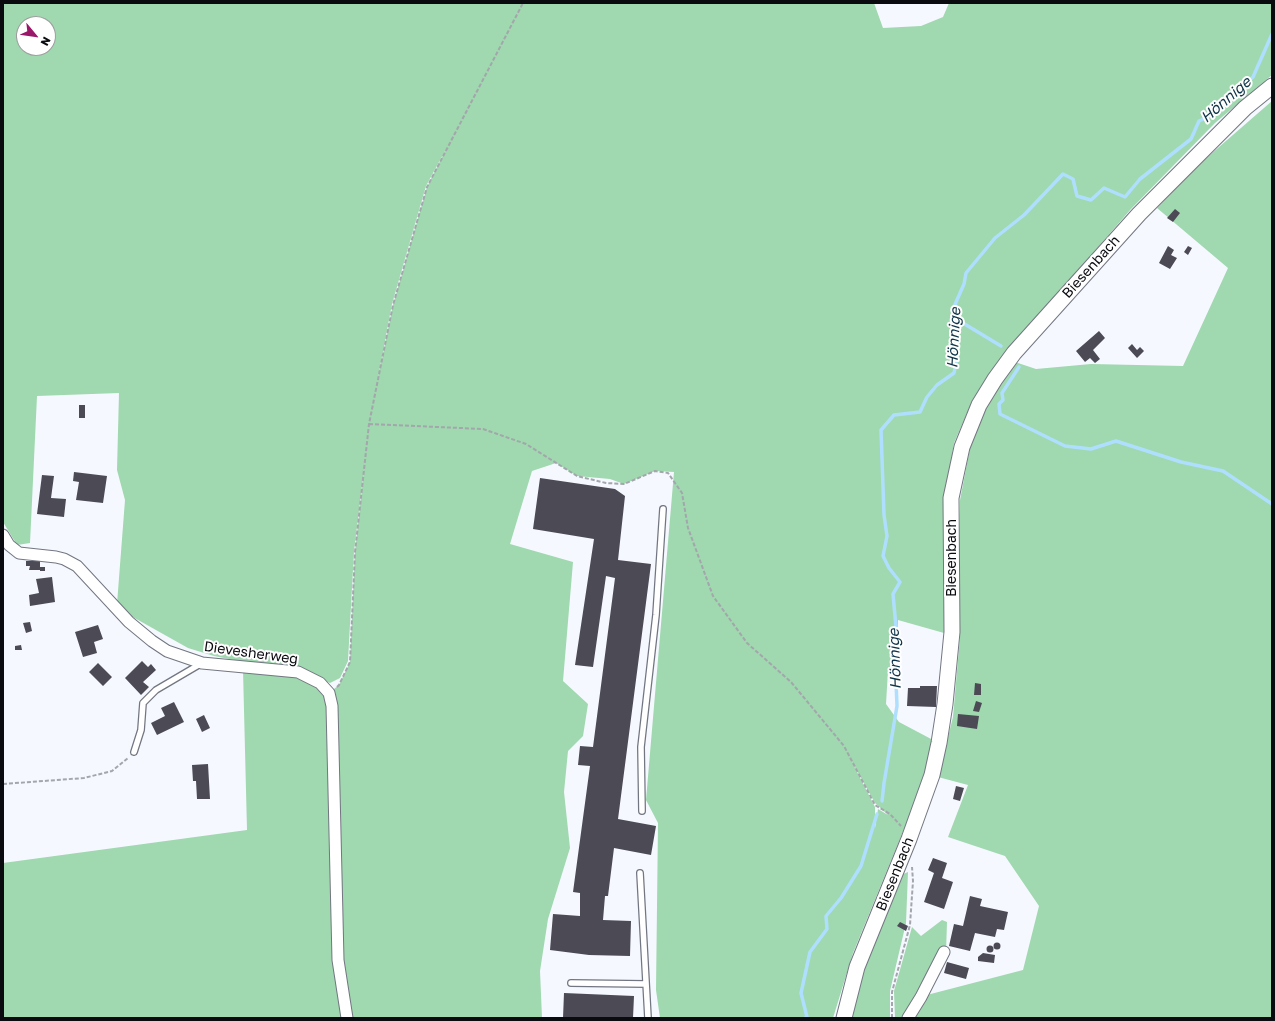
<!DOCTYPE html>
<html>
<head>
<meta charset="utf-8">
<style>
	body { margin:0 }
	#map { position:relative; width:1275px; height:1021px; overflow:hidden; background:#f5f8ff; font-family:"Golos Text",sans-serif }
	canvas { display:block }
	.frame { position:absolute; inset:0; border:4px solid #0a0b0f; pointer-events:none }
	.north { position:absolute; left:16px; top:16px; width:40px; height:40px; box-sizing:border-box; background:#fff; border:1px solid #9d9d9f; border-radius:50%; rotate:119deg; font-size:11px; font-weight:700; line-height:16px; text-align:center; color:#0a0b0f }
	.north::after { content:''; display:block; margin:auto; width:14px; height:18px; background:#9b176a; clip-path:polygon(50% 0,100% 100%,50% 72%,0 100%) }
</style>
</head>
<body>
<div id="map">
<canvas width="1275" height="1021"></canvas>
<div class="frame"></div>
<div class="north">N</div>
</div>
<script>
const c = document.querySelector('canvas').getContext('2d');
c.lineJoin = 'round';
function paint(path, color) { c.fillStyle = color; c.fill(path, 'evenodd'); }
const toPath = rows => new Path2D(rows.map(r => 'M' + r).join(''));
function trace(path, color, width, dash) { c.strokeStyle = color; c.lineWidth = width; c.lineCap = dash ? 'butt' : 'round'; c.setLineDash(dash || []); c.stroke(path); }
function label(font, color, halo, rows, align = 'center') {
  c.font = font + ' "Golos Text",sans-serif'; c.lineWidth = 4; c.setLineDash([]); c.textBaseline = 'middle'; c.strokeStyle = halo; c.fillStyle = color; for (const [text, x, y, turn = 0] of rows) {
    c.save(); c.translate(x, y); c.rotate((+turn || 0) * Math.PI / 180); c.textAlign = isNaN(turn) ? turn : align; if (halo) c.strokeText(text, 0, 0); c.fillText(text, 0, 0); c.restore();
  }
}
paint(toPath([
	[3,3,874,3,883,28,921,26,943,17,949,3,1272,3,1272,75,1215,123,1131,209,1009,350,973,399,954,443,945,498,944,633,898,620,898,665,888,670,886,704,899,722,933,740,925,772,909,821,904,829,853,953,833,1018,660,1018,656,990,658,823,646,800,674,472,655,471,624,484,610,479,577,476,556,463,532,471,510,544,573,562,563,681,588,704,583,736,568,751,564,792,570,848,548,919,540,971,542,1018,351,1018,342,959,329,693,339,685,350,662,355,552,365,461,354,551,348,661,340,678,330,683,298,670,265,666,214,656,188,648,131,616,117,604,125,500,117,470,119,393,37,396,30,543,17,545,3,522],
	[24,24,48,24,48,48,24,48],
	[447,147,427,187,393,305,377,383,392,304,426,186],
	[851,760,875,803,888,815,878,809,875,828,875,807],
	[1272,101,1272,1018,910,1018,923,996,1023,970,1039,906,1005,856,948,837,968,785,938,777,953,717,960,637,959,567,960,500,970,448,987,405,1015,362,1036,369,1091,364,1183,366,1228,268,1157,208,1196,167],
	[243,670,296,675,315,684,323,694,328,705,343,1018,3,1018,3,863,247,830],
	[908,872,906,923,890,991,890,1018,851,1018,864,967,901,875],
	[942,920,947,922,946,952,906,1018,895,1018,894,991,912,927,921,936]
]), '#a0d8af');
trace(toPath([
	[958,320,1001,346],
	[1019,367,1002,393,1003,400,999,404,1000,414,1065,446,1091,449,1116,441,1181,462,1223,471,1272,504],
	[882,801,884,783,897,706,895,658,896,627,893,594,900,582,889,568,883,556,887,536,884,515,881,430,894,415,920,412,927,397,937,385,954,373,958,352,958,320,953,309,964,284,966,273,995,238,1024,215,1063,174,1073,179,1077,196,1091,200,1104,188,1125,197,1140,179,1191,139,1199,121,1208,117,1253,77,1272,34],
	[805,1018,807,1017,801,993,810,952,827,929,826,916,841,898,861,866,877,814]
]), '#afdffe', 3.5);
paint(toPath([
	[1175,209,1180,213,1173,222,1167,218],
	[1168,246,1174,250,1171,255,1177,258,1170,269,1159,263],
	[1188,246,1192,248,1188,255,1184,252],
	[1099,331,1105,338,1093,350,1100,359,1095,363,1090,358,1085,362,1076,351],
	[1132,344,1137,350,1140,347,1144,351,1137,358,1128,348],
	[79,405,85,405,85,418,79,418],
	[74,472,107,476,103,503,76,500,79,482,73,481],
	[42,475,54,476,51,498,66,499,64,517,37,514],
	[540,478,615,489,625,496,618,560,651,564,618,819,656,826,651,855,614,848,608,896,605,896,603,920,631,921,630,956,589,955,550,950,553,914,580,916,580,893,573,892,590,766,578,765,580,746,593,747,615,578,606,576,593,667,575,665,594,539,533,529],
	[26,561,40,561,40,567,45,567,45,571,40,571,40,570,29,570,30,566,26,566],
	[52,577,55,602,30,606,29,595,39,593,36,579],
	[30,622,32,631,26,633,23,623],
	[98,625,103,639,94,642,97,653,83,657,75,632],
	[21,645,22,650,15,650,15,646],
	[142,661,148,667,151,664,156,670,143,682,149,687,141,695,125,678],
	[98,663,112,677,103,686,89,672],
	[975,683,981,684,981,695,974,695],
	[920,686,937,686,936,707,907,706,908,688,920,688],
	[976,701,982,703,979,712,973,711],
	[174,702,184,722,157,735,151,723,165,716,161,708],
	[958,714,979,716,977,729,957,726],
	[204,715,210,728,202,732,196,719],
	[208,764,210,799,197,799,196,781,193,781,192,765],
	[956,786,964,788,960,801,953,799],
	[933,858,947,863,942,878,953,882,944,909,924,902,934,873,928,870],
	[970,896,982,899,980,906,1008,912,1004,930,997,929,995,937,975,933,970,951,949,946,954,924,963,926],
	[900,922,908,926,906,931,897,926],
	'993.5 946a3.5 3.5 0 1 1 7 0a3.5 3.5 0 1 1-7 0Z',
	'986.5 949a3.5 3.5 0 1 1 7 0a3.5 3.5 0 1 1-7 0Z',
	[983,953,995,955,994,963,978,961,978,957],
	[947,962,969,968,966,979,944,973],
	[564,993,634,996,633,1018,563,1018]
]), '#4b4a55');
const lane = toPath([
	[134,752,141,730,143,703,156,690,202,663],
	[642,811,641,747,656,615,663,509],
	[640,873,648,1018],
	[571,983,646,984]
]);
const street = toPath([
	[3,535,9,545,19,553,56,557,64,559,77,566,129,622,152,641,167,651,202,663,298,672,320,683,329,693,332,706,338,960,347,1018],
	[908,1018,921,997,944,952]
]);
const secondary = toPath([
	[844,1018,857,967,909,839,932,775,939,743,945,704,952,632,951,498,962,447,979,405,995,379,1014,353,1139,214,1245,108,1272,86]
]);
trace(lane, '#727681', 8);
trace(street, '#727681', 13);
trace(secondary, '#727681', 17);
trace(toPath([
	[369,424,483,429,526,444,577,476,606,483,624,484,655,471,668,473,682,493,688,528,713,596,747,643,791,682,844,746,875,805,890,814,901,826],
	[337,687,339,685,350,662,355,552,369,424,393,305,427,187,523,3],
	[3,784,84,778,112,771,128,758],
	[892,1018,892,992,910,925,913,881,912,867]
]), '#a3a6ac', 2, [4, 2]);
trace(lane, '#fff', 5.5);
trace(street, '#fff', 11);
trace(secondary, '#fff', 15);
label('14px', '#0a0b0f', '#fff', [
	["Biesenbach",1091,267,-48],
	["Biesenbach",952,558,-90],
	["Dievesherweg",251,653,8],
	["Biesenbach",895,874,-68]
]);
label('italic 15px', '#0e3448', '#fff', [
	["Hönnige",1226,100,-41],
	["Hönnige",954,338,-87],
	["Hönnige",895,659,-92]
]);
</script>
</body>
</html>
